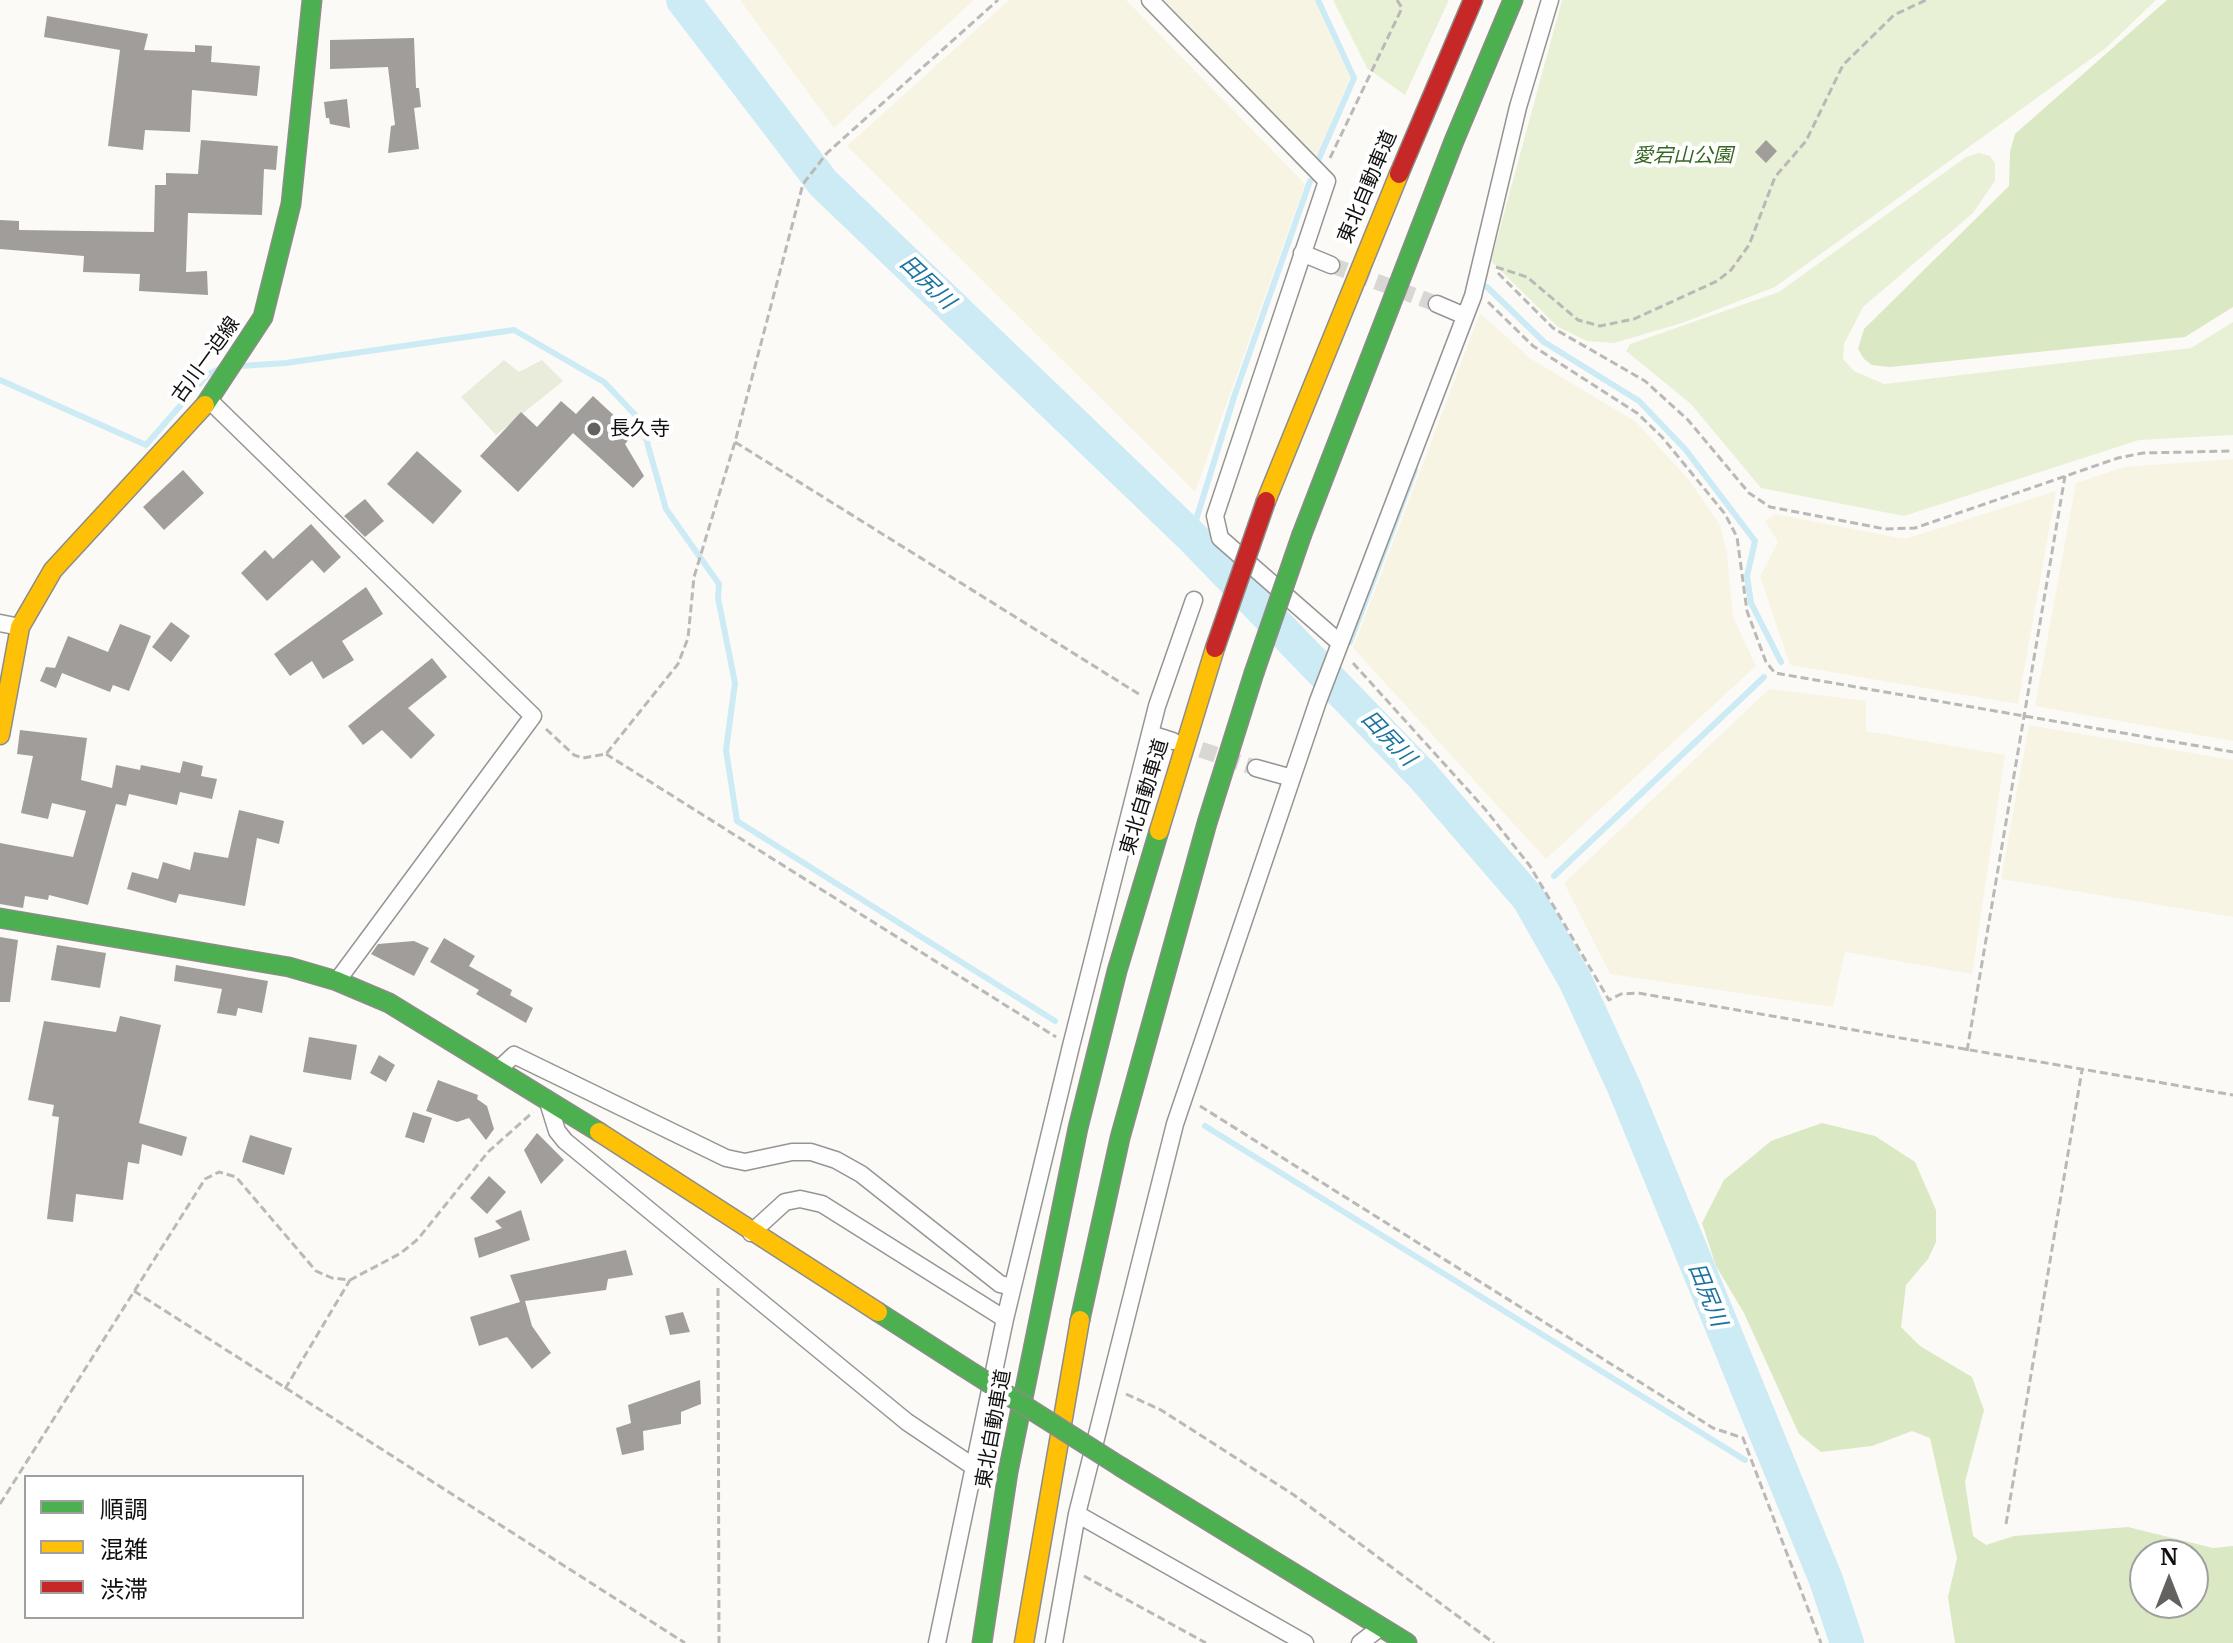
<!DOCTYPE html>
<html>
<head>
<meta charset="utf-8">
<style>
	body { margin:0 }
	#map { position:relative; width:2233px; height:1643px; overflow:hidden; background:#fcfaf6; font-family:Merriweather,"Noto Sans JP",serif }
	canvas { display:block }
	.legend { position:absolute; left:24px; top:1475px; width:280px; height:144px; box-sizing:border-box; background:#fff; border:2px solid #9f9f9f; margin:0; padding:10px 14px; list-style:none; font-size:24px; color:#101010 }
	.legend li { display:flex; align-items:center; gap:16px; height:40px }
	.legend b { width:40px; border:2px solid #9f9f9f }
	.north { position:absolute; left:2129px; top:1539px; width:80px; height:80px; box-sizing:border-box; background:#fff; border:2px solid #9f9f9f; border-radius:50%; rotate:0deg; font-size:22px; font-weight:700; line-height:32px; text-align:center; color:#101010 }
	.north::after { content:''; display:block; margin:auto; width:28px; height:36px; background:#636260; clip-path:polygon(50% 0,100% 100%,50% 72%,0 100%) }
</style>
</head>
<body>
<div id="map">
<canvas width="2233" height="1643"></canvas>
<ul class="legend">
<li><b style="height:10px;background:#4caf50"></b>順調</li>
<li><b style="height:10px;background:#ffc107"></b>混雑</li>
<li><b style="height:10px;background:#c62828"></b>渋滞</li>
</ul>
<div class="north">N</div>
</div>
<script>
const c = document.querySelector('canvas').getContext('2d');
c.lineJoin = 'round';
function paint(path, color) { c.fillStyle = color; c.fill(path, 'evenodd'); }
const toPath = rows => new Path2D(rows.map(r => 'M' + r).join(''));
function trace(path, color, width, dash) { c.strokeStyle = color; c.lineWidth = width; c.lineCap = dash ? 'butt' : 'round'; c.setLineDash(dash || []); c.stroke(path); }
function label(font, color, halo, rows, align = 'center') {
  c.font = font + ' Merriweather,"Noto Sans JP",serif'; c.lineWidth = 8; c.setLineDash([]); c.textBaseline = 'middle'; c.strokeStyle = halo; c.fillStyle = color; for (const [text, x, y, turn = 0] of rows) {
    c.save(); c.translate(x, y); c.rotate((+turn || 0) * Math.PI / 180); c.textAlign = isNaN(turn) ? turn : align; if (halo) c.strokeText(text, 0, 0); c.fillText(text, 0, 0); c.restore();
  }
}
paint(toPath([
	[740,0,974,0,834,128],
	[1009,0,1126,0,1305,184,1195,492,847,146],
	[1162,0,1315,0,1350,78,1315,160],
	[1480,313,1531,359,1636,422,1690,481,1720,525,1727,553,1733,617,1756,666,1546,859,1353,648],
	[2233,459,2233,741,2035,706,2076,483,2124,467],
	[2056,491,2018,704,1790,665,1760,576,1778,542,1765,521,1775,514,1905,539],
	[1769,689,1866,701,1866,731,2005,755,1972,974,1845,952,1833,1007,1610,974,1564,883],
	[2029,725,2233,760,2233,917,2001,879]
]), '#f8f4e3');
paint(toPath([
	[1333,0,1449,0,1405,95,1367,68],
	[1562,0,2156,0,2106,48,1775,287,1682,323,1614,343,1587,341,1558,327,1491,261],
	[1979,153,1990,156,1995,163,1995,181,1973,213,1863,307,1844,344,1843,359,1854,371,1884,384,2191,348,2233,322,2233,435,2139,440,1904,516,1761,488,1691,404,1626,351,1630,344,1779,292,1966,157]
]), '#e8f1d6');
paint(toPath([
	[2167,0,2233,0,2233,307,2185,337,1890,367,1872,365,1864,359,1858,349,1864,329,2009,186,2010,152,2015,134],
	[1822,1123,1875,1136,1915,1162,1936,1210,1936,1242,1928,1259,1906,1285,1901,1327,1920,1346,1972,1377,1984,1410,1965,1482,1973,1536,1986,1545,2014,1536,2128,1527,2213,1548,2233,1546,2233,1643,1955,1643,1948,1597,1957,1558,1930,1438,1912,1431,1872,1446,1821,1452,1799,1434,1744,1313,1716,1266,1702,1223,1724,1180,1771,1141],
	[2193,1555,2193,1603,2145,1603,2145,1555]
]), '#dae8c4');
paint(toPath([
	[504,360,519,372,542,360,563,381,496,435,461,397]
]), '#e9ecda');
trace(toPath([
	[1317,163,1354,78,1318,0],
	[1487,287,1544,342,1639,401,1685,449,1755,541,1747,576,1751,603,1781,662],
	[240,366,286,363,514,330,604,382,641,421,666,509,719,584,718,598,735,683,726,750,737,821,1055,1021],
	[0,380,146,445,207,375,217,370],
	[1191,536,1235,394,1310,181],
	[1350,642,1415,470],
	[1554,876,1764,677],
	[1529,899,1532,896],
	[1205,1126,1745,1460],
	[1759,1454,1770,1450]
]), '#ccebf5', 6);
trace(toPath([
	[683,0,823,183,1191,536,1423,776,1529,899,1575,980,1624,1087,1826,1580,1847,1643]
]), '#ccebf5', 34);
paint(toPath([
	[47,16,148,34,144,50,195,52,195,45,212,46,211,62,260,66,257,96,192,90,190,132,145,130,143,150,108,146,120,50,44,37],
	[414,38,416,88,419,88,421,107,414,108,419,149,388,153,391,126,395,125,388,67,330,69,330,40],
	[347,99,350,128,330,124,329,118,326,118,324,102],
	[201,140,278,146,276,170,264,169,262,215,188,213,186,272,207,271,208,295,139,291,140,274,83,272,84,256,0,249,0,220,19,221,19,230,154,232,155,185,166,185,166,173,198,174],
	[1766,140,1777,151,1766,163,1755,152],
	[593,396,634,434,625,444,644,476,633,488,573,433,518,492,480,456,521,412,537,427,561,401,576,414],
	[417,451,462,491,433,524,387,484],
	[183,470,204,493,164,530,143,507],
	[365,499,384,521,365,537,344,516],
	[311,524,341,557,324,573,312,560,267,601,241,573,265,550,273,559],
	[366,587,383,614,342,641,354,660,323,679,312,661,290,676,274,654],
	[171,622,190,636,171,662,152,647],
	[120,624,151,636,129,691,113,685,110,692,62,673,56,688,40,681,46,667,55,668,68,636,108,652],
	[432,658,447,677,408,708,435,735,411,759,382,730,363,745,348,726],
	[20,730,87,738,81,780,112,788,116,765,140,770,141,765,180,773,183,761,203,766,201,776,217,779,212,799,180,792,177,805,129,794,126,806,116,804,88,905,49,895,48,900,25,896,23,908,0,904,0,843,73,857,86,811,52,803,48,819,21,813,33,756,17,754],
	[239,810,284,821,279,844,257,838,245,906,179,894,176,903,127,889,132,872,158,879,163,862,190,870,194,852,228,858],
	[0,937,18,940,10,1002,0,1002],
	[444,938,475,956,469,966,512,990,510,995,533,1008,526,1023,476,994,479,990,430,962],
	[414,941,429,948,414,976,371,954,378,944],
	[57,945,106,953,100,988,51,980],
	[176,965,268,981,262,1013,238,1008,236,1016,217,1013,222,989,174,981],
	[120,1016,161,1025,139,1123,187,1137,182,1156,142,1144,139,1164,128,1162,123,1200,76,1194,73,1222,47,1219,59,1117,52,1116,54,1105,28,1100,44,1021,116,1032],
	[309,1037,357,1045,351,1080,303,1072],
	[379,1055,395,1065,386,1082,370,1073],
	[438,1080,478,1095,477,1099,487,1106,494,1129,486,1140,469,1118,457,1122,426,1111],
	[413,1112,432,1118,424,1143,405,1137],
	[537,1133,564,1160,541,1184,524,1150],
	[250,1135,292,1148,284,1175,242,1162],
	[489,1176,506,1192,487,1214,470,1198],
	[521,1210,530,1240,479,1258,474,1238,502,1228,495,1221],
	[626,1250,633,1275,608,1279,606,1290,525,1301,532,1326,551,1353,532,1369,507,1337,479,1346,470,1317,520,1302,510,1275],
	[683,1312,690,1332,670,1335,665,1316],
	[700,1380,701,1404,681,1412,681,1424,643,1431,644,1450,622,1455,616,1428,631,1423,628,1405]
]), '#a09d9b');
trace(toPath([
	[1331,265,1437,304],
	[1178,742,1256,768]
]), '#d9d7d4', 16, [16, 8]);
const street = toPath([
	[1150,0,1327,181,1215,516,1220,538,1340,643],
	[1302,253,1331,265],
	[1437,304,1465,316],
	[209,400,533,716,337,981],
	[0,623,20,627],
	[1151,734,1173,741],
	[1256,768,1292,778],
	[500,1068,514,1055,726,1158,745,1162,792,1152,811,1152,836,1160,861,1174,1000,1284,1012,1287],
	[547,1099,557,1131,565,1141,907,1422,974,1467],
	[751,1233,785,1202,800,1199,822,1204,1005,1319],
	[1077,1514,1305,1643],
	[937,1643,1005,1319,1071,1046,1157,706,1194,600],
	[1054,1643,1077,1514,1175,1124,1318,701,1473,296,1518,107,1550,0],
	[1360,1643,1381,1627]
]);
const fast = toPath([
	[205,405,263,317,291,204,312,0],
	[1302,534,1454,141,1513,0],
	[0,918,289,967,337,981,389,1003,599,1132],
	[878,1312,962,1366],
	[1080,1320,1120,1138,1207,823,1254,673],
	[1121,1467,1407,1643],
	[982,1643,1008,1472,1078,1128,1117,971,1159,831]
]);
const slow = toPath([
	[1266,501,1399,174],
	[0,735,20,627,53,570,205,405],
	[1159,831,1215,648],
	[599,1132,878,1312],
	[1024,1643,1080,1320]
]);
const jam = toPath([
	[1399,174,1473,0]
]);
trace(street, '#969594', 19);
trace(fast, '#8d8c8a', 21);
trace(slow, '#8d8c8a', 21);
trace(jam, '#8d8c8a', 21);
trace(toPath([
	[1330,158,1402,8,1397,0],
	[1496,267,1527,277,1578,320,1600,326,1634,319,1717,281,1731,270,1749,245,1775,177,1806,141,1843,65,1894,15,1926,0],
	[1498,273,1553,328,1645,381,1688,420,1749,493,1770,507,1885,529,1915,528,2118,458,2143,453,2233,451],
	[1488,302,1533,346,1637,413,1662,437,1725,514,1737,537,1747,611,1766,662,1775,673,2233,752],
	[735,442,1142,696],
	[1353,663,1485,809,1530,866,1609,1000,1621,994,1638,993,2233,1095],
	[546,729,574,755,583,758,606,754,678,664,688,638,694,577,735,442,803,184,827,153,998,0],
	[606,754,1056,1037],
	[1967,1051,2065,476],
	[1200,1106,1713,1428,1743,1438,1821,1643],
	[718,1288,719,1643],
	[134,1291,685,1643],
	[285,1389,350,1280],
	[1126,1394,1161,1410,1294,1495,1494,1643],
	[0,1504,205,1179,219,1172,236,1177,316,1271,332,1278,350,1280,401,1253,418,1239,488,1152,533,1112],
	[2006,1524,2082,1070],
	[1084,1576,1206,1643]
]), '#b9b9b8', 3, [8, 4]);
trace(street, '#fffefe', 16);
trace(fast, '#4caf50', 18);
trace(slow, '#ffc107', 18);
trace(jam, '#c62828', 18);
const fastBridge = toPath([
	[1254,673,1302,534],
	[962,1366,1121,1467]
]);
const jamBridge = toPath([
	[1215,648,1266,501]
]);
trace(fastBridge, '#8d8c8a', 21, []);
trace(jamBridge, '#8d8c8a', 21, []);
trace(fastBridge, '#4caf50', 18);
trace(jamBridge, '#c62828', 18);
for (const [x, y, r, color] of [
	[594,429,8,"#636260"]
]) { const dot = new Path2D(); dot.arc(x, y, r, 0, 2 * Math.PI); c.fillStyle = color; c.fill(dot); trace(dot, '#fff', 3); }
label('italic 20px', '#366720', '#fff', [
	["愛宕山公園",1683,156]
]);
label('20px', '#101010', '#fff', [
	["東北自動車道",1368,187,-67],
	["古川一迫線",206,360,-54],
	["東北自動車道",1145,797,-73],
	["東北自動車道",994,1429,-80]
]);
label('20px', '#101010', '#fff', [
	["長久寺",610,429]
], 'left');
label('italic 22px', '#1a73a0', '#fff', [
	["田尻川",927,283,44],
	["田尻川",1388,739,46],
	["田尻川",1707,1295,68]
]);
</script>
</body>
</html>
